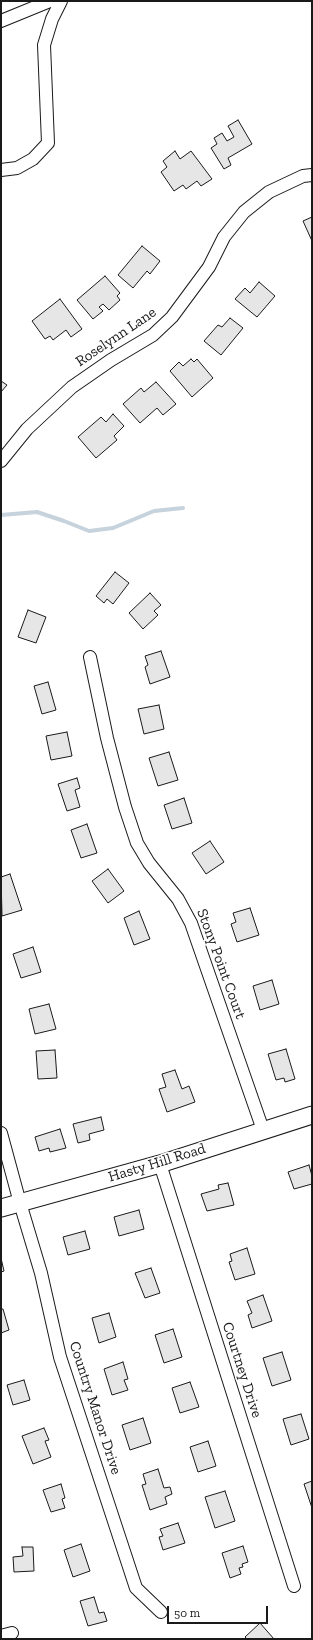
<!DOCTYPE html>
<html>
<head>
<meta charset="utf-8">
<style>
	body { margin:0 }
	#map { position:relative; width:313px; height:1640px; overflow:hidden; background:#fff; font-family:"Zilla Slab",serif }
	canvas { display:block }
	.frame { position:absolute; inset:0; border:2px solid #1a1a1a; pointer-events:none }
	.scale { position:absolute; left:167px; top:1606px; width:101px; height:18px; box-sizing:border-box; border:2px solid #1a1a1a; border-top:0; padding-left:5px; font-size:12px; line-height:14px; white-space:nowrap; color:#1a1a1a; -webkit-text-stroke:3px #fff; paint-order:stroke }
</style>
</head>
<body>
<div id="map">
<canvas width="313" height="1640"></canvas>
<div class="frame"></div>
<div class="scale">50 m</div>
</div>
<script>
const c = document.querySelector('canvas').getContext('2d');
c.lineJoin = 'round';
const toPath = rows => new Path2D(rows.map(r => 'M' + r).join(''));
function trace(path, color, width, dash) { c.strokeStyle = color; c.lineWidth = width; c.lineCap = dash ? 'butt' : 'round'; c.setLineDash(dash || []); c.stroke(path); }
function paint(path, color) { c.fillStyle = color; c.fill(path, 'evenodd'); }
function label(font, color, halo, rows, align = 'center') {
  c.font = font + ' "Zilla Slab",serif'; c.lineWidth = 3; c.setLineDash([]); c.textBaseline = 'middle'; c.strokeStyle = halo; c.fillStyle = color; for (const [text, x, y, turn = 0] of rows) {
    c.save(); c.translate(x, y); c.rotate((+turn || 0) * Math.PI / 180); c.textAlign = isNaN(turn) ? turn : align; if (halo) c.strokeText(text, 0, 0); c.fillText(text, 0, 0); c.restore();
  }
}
trace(toPath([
	[1,515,37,512,64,521,89,531,113,528,154,511,183,508]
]), '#c6d2dc', 4);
const building = toPath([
	[238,120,252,144,228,158,231,165,224,169,211,148,217,144,214,138,222,133,227,141,234,137,228,126,238,120],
	[175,151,180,159,191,151,212,179,201,186,197,181,186,189,183,185,174,191,161,172,167,167,163,161,175,151],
	[312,217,312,241,303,221,312,217],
	[142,246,160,261,150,274,147,271,133,288,118,275,142,246],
	[105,276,120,293,117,296,120,300,109,310,103,304,99,307,103,311,93,319,77,300,105,276],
	[259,282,275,296,257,317,235,299,245,288,250,293,259,282],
	[60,299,82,329,71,337,66,330,53,340,50,336,45,339,32,321,60,299],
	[230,318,243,328,221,355,204,341,218,325,222,327,230,318],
	[191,359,194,362,197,359,213,378,192,397,170,371,179,362,183,366,191,359],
	[1,381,7,385,1,392,1,381],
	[156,382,176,404,163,415,157,408,140,423,123,404,141,388,144,392,156,382],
	[113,414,124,426,114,436,117,440,96,458,78,437,101,417,106,422,113,414],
	[115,572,129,583,113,604,107,599,104,603,96,596,115,572],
	[150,593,161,605,154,611,158,615,143,629,129,613,150,593],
	[28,610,46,617,36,643,18,637,28,610],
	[161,651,170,677,150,684,145,667,148,665,145,656,161,651],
	[48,682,56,710,42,714,34,686,48,682],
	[159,705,164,729,144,734,138,709,159,705],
	[67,732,72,756,51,760,46,736,67,732],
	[169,752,178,780,158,786,149,758,169,752],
	[77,778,80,788,75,790,80,807,67,811,58,784,77,778],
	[184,798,192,823,172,829,164,805,184,798],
	[87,824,97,853,81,858,71,830,87,824],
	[210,841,224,862,206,874,192,853,210,841],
	[108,869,124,891,108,903,92,881,108,869],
	[10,874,22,910,2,916,1,877,10,874],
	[250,908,259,935,237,942,231,924,236,922,233,913,250,908],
	[139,911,150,939,134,945,124,918,139,911],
	[33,947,41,972,21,978,13,954,33,947],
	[272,980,279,1004,260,1010,253,986,272,980],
	[49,1004,56,1029,35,1034,29,1009,49,1004],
	[286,1049,295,1079,285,1082,284,1078,276,1080,268,1054,286,1049],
	[55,1050,57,1078,38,1079,36,1051,55,1050],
	[175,1070,182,1089,189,1086,195,1102,167,1112,159,1089,166,1087,162,1074,175,1070],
	[101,1117,104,1130,89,1134,90,1140,78,1143,73,1124,101,1117],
	[60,1129,66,1148,50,1152,49,1148,39,1151,35,1137,60,1129],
	[309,1165,312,1176,312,1184,294,1189,288,1172,309,1165],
	[228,1183,234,1205,207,1211,201,1194,219,1189,218,1185,228,1183],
	[139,1210,144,1229,119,1236,114,1217,139,1210],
	[85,1231,90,1249,68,1255,63,1237,85,1231],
	[247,1248,255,1274,235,1280,229,1262,232,1261,230,1254,247,1248],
	[1,1258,4,1271,1,1272,1,1258],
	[151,1268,160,1293,145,1298,135,1273,151,1268],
	[263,1295,272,1321,252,1328,248,1315,252,1313,247,1301,263,1295],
	[1,1309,3,1309,9,1330,1,1333,1,1309],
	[109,1313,116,1337,99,1343,92,1318,109,1313],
	[173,1329,182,1357,164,1363,155,1335,173,1329],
	[282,1352,291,1380,272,1386,263,1358,282,1352],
	[123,1362,128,1379,124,1380,128,1390,112,1395,104,1369,123,1362],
	[24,1380,30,1400,13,1405,7,1385,24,1380],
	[190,1382,199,1407,180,1413,172,1388,190,1382],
	[301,1414,309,1439,291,1445,283,1419,301,1414],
	[143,1418,151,1443,130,1450,122,1425,143,1418],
	[44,1428,49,1440,45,1441,51,1457,33,1464,22,1436,44,1428],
	[208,1441,216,1466,198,1472,190,1447,208,1441],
	[158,1469,164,1488,170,1487,172,1494,165,1497,167,1504,150,1510,142,1485,146,1484,143,1474,158,1469],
	[312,1481,312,1508,304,1484,312,1481],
	[61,1484,65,1498,62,1499,65,1508,51,1512,43,1490,61,1484],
	[225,1491,235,1521,215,1528,205,1497,225,1491],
	[178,1523,185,1543,163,1550,159,1537,163,1536,160,1529,178,1523],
	[81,1544,90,1571,73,1577,64,1550,81,1544],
	[243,1546,248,1562,242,1564,243,1567,239,1568,241,1574,230,1578,222,1553,243,1546],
	[22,1547,33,1547,34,1571,14,1572,13,1557,23,1556,22,1547],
	[94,1597,99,1613,104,1612,107,1621,88,1626,80,1601,94,1597],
	[260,1623,274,1639,247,1639,245,1637,260,1623]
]);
paint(building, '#e6e6e6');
trace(building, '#1a1a1a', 1);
const street = toPath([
	[1,21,50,1],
	[1,170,17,168,33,159,48,143,44,45,52,19,61,1],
	[1,461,27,429,72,387,111,360,153,335,172,317,209,267,224,237,244,212,269,192,303,176,312,175],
	[90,657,107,738,125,807,137,843,149,863,178,899,191,923,263,1130],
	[1,1133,20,1203,41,1273,60,1357,136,1588,161,1612],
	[160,1164,294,1586],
	[1,1636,12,1633]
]);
const secondary = toPath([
	[1,1208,160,1164,312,1115]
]);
trace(street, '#1a1a1a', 14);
trace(secondary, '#1a1a1a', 19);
trace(street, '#fff', 12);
trace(secondary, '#fff', 17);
label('15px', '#1a1a1a', '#fff', [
	["Roselynn Lane",116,337,-34],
	["Stony Point Court",221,964,70],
	["Hasty Hill Road",157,1163,-17],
	["Courtney Drive",242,1370,72],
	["Country Manor Drive",95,1408,72]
]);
</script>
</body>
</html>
